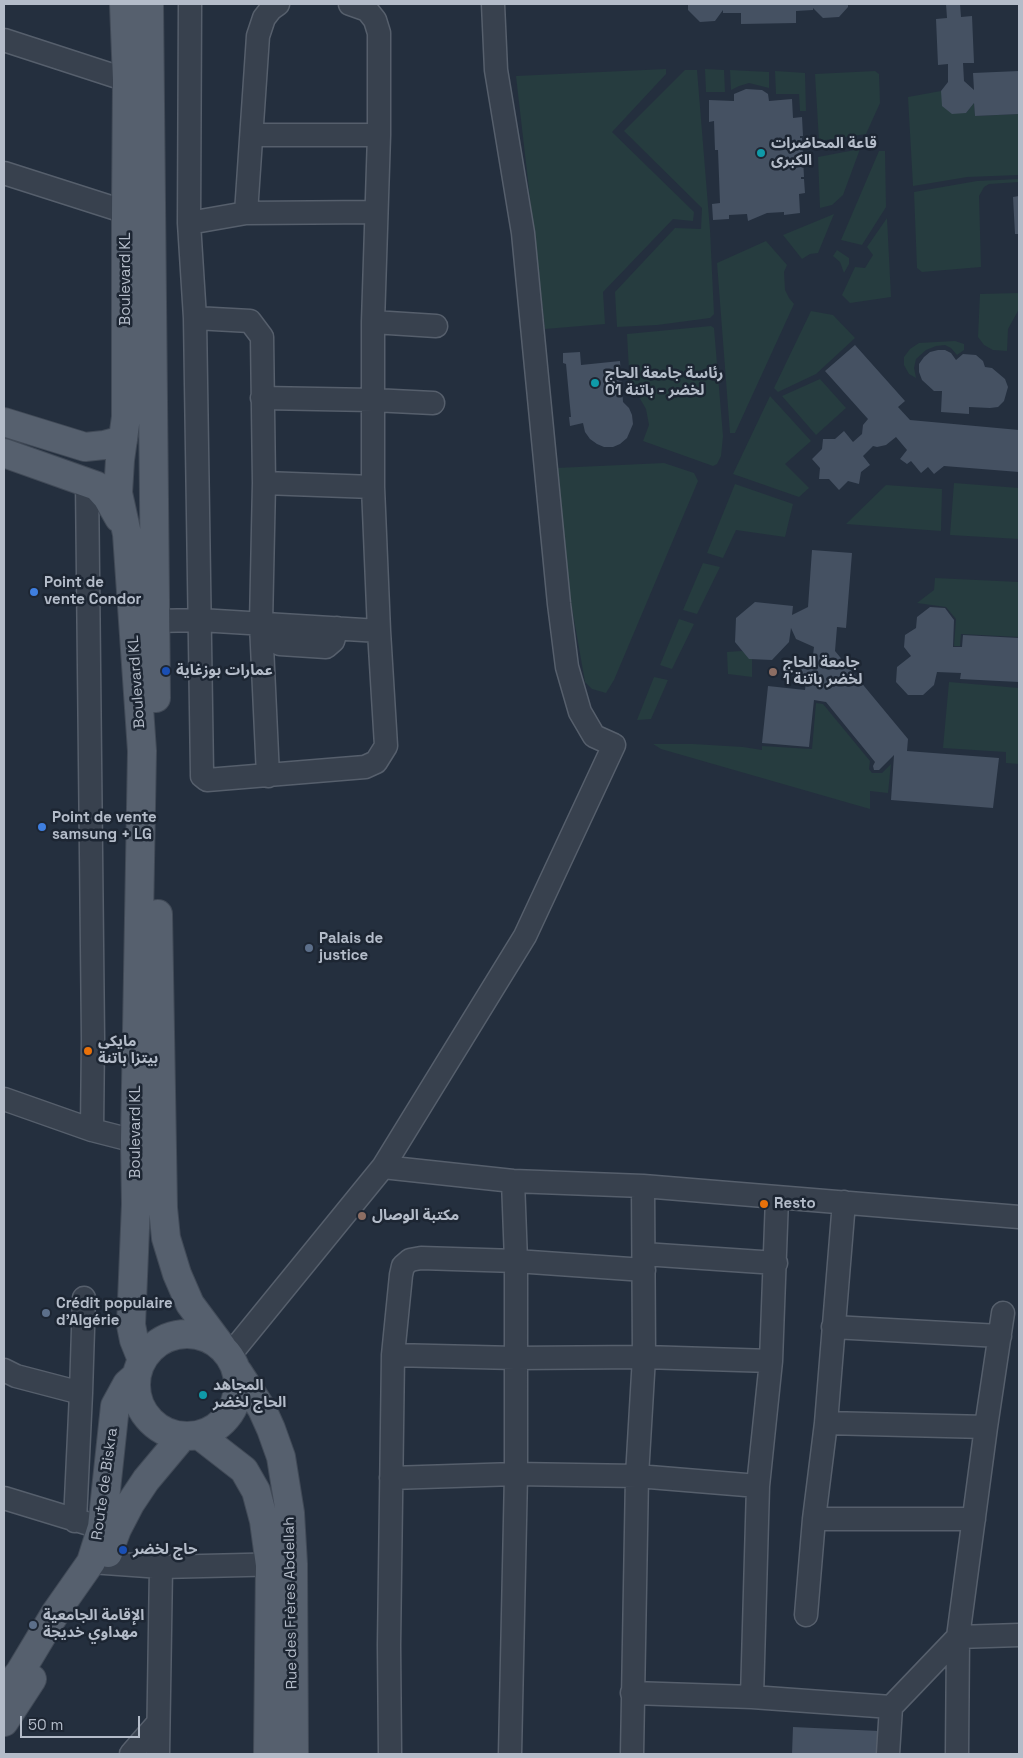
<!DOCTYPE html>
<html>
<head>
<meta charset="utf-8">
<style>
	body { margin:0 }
	#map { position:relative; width:1023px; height:1758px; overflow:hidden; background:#242f3e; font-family:"Space Grotesk",sans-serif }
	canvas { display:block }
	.frame { position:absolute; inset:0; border:5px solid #b4bcc9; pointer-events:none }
	.scale { position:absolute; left:20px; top:1716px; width:120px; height:22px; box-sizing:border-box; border:2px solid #b4bcc9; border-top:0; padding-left:6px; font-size:15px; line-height:18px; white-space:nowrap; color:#b4bcc9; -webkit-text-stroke:4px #1d2633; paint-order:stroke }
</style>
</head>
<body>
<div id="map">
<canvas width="1023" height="1758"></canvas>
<div class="frame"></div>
<div class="scale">50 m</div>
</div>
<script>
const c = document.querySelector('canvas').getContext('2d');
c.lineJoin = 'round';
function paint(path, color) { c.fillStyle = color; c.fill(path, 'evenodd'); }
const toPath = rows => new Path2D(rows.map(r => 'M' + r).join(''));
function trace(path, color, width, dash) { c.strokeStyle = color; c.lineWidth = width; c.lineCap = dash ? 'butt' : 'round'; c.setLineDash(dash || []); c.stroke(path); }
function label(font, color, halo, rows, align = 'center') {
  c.font = font + ' "Space Grotesk","Noto Sans Arabic",sans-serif'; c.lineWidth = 5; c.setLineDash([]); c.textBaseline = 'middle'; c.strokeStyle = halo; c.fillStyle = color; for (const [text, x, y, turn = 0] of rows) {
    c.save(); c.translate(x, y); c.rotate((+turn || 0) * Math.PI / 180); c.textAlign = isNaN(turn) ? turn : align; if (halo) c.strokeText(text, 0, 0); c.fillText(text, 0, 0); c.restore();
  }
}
paint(toPath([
	[666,69,666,74,612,132,694,212,693,221,673,219,603,292,605,324,545,329,516,76],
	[705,69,724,70,725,92,706,92],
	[685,70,697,70,710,230,714,314,710,318,657,325,617,327,615,292,675,228,701,229,702,208,624,131],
	[730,70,769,72,769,88,749,83,739,86,731,90],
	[775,71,805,73,806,111,800,111,799,94,776,94],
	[875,71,879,74,880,103,866,134,819,141,815,74],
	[941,91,966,113,974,103,975,116,1019,114,1019,175,967,177,913,186,908,97],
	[860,149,843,195,832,205,820,208,818,157],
	[879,151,885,151,886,207,862,245,841,240],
	[1019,179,1019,182,989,184,984,187,979,196,981,267,922,272,917,268,914,192,977,181],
	[834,214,818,253,810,254,802,259,783,235],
	[887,218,891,297,850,303,842,295,855,267,865,268,873,255,867,247],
	[766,241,787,265,784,272,785,290,789,298,794,304,735,433,730,433,717,263],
	[837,250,849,258,849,264,844,273,840,262,833,256],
	[1019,293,1019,309,1008,329,1007,351,993,350,984,345,978,337,980,294],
	[811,311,833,315,855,338,816,374,778,392,774,388],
	[711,326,714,328,723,436,721,456,717,464,713,466,643,441,649,425,646,409,639,397,630,388,627,334],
	[955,341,964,344,964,350,957,355,951,348,945,345,936,346,926,350,916,359,914,368,916,378,909,374,904,365,904,357,910,349,919,343],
	[820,379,846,408,816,435,782,396],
	[770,396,811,441,785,464,809,488,799,497,733,474],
	[664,463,694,473,698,481,614,680,606,693,592,689,585,682,565,568,556,468],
	[954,483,1019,488,1019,539,950,535],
	[735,484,793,504,785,537,736,530,723,558,707,553],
	[886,485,942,489,941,531,846,524],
	[703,563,720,567,697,614,683,610],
	[935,578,1019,582,1019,637,961,634,960,646,954,646,956,619,946,607,917,603,934,590],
	[679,619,694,624,672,669,660,665],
	[742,651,752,659,752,677,728,674,727,652],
	[654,677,668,680,651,719,637,720],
	[949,682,1019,688,1019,764,1006,763,1006,752,943,748],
	[816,703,823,704,870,761,869,769,872,773,882,773,891,764,888,793,870,791,870,809,661,749,653,744,693,744,743,747,762,750,762,746,812,749]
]), '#263c3f');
paint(toPath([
	[688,4,848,4,848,7,839,17,823,18,813,8,813,10,796,11,796,23,741,24,741,13,723,13,723,10,715,21,700,22,688,10],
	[946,4,960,4,961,17,972,16,974,63,963,63,964,81,974,90,973,73,1019,71,1019,114,975,116,974,103,966,113,952,114,942,106,941,91,948,82,948,64,938,65,936,19,947,18],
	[746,89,762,90,768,94,769,101,792,99,793,118,802,117,803,136,800,136,800,138,802,138,803,156,801,156,803,158,804,177,801,177,801,179,804,179,805,193,799,194,800,213,784,215,784,212,767,213,748,221,747,214,729,215,729,219,713,220,712,204,720,203,718,150,715,150,714,121,709,122,709,100,734,101,734,94],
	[1019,196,1019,234,1015,234,1013,197],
	[855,345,905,401,898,407,910,420,1019,430,1019,472,944,466,934,474,928,467,921,473,911,461,907,464,900,459,907,450,896,437,886,445,877,447,873,446,863,456,870,465,861,472,859,484,848,481,839,490,829,479,819,479,820,468,812,459,822,449,823,439,835,439,844,431,853,442,862,434,863,425,868,419,825,371],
	[938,350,945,350,951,353,956,360,963,354,976,355,983,361,985,367,992,368,1005,379,1008,387,1004,401,998,407,990,408,969,407,969,414,941,412,942,391,934,391,922,380,919,372,919,364,924,357,930,352],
	[580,352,581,365,620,361,623,402,629,408,632,415,633,424,627,438,620,444,613,447,604,447,597,444,590,439,585,432,583,423,570,426,569,417,571,417,566,364,563,363,563,353],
	[812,550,852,553,846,628,837,627,835,651,908,739,907,751,999,758,993,808,891,800,894,755,879,770,874,770,873,766,875,762,826,702,814,700,809,747,762,743,768,686,805,690,807,675,802,674,801,665,812,663,814,647,796,639,791,628,789,642,772,660,749,659,735,642,736,618,755,602,793,606,792,615,808,607],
	[930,607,945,608,954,620,953,647,962,647,963,635,1019,638,1019,682,960,679,961,673,937,672,934,685,923,695,908,695,896,682,897,667,911,656,904,647,905,635,916,628,917,617],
	[793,1727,879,1731,878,1754,792,1754]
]), '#455162');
const minor = toPath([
	[190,5,189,223,195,318,202,773,202,776,207,780,365,767,376,762,386,746,379,631,373,487,373,322,379,135,379,33,375,20,367,10,350,4],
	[4,40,127,80],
	[252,135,379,135],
	[4,173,126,212],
	[246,213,258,36,264,18,271,9,278,4],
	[189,223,246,213,376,212],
	[195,318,250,321,262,337,264,483,261,624,268,776],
	[373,322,436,326],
	[262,398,373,400,433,403],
	[87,481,93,1038,92,1130],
	[264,483,373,487],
	[155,621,200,620,379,631],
	[273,625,273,637,275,641,280,644,326,647,333,641,337,628],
	[4,1099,92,1130,135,1141,150,1143],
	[383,1167,513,1181,643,1186,1019,1217],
	[644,1254,776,1263],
	[833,1327,1000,1336],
	[393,1355,515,1358,644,1357,771,1361],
	[229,1356,383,1167,525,936,614,745,594,736,580,712,567,667,559,604,523,233,496,70,493,4],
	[4,1370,16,1376,81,1393],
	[826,1423,986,1427],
	[391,1478,516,1474,637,1476,758,1486],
	[4,1498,89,1524],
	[814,1519,974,1519],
	[75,1521,81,1393,84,1298],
	[91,1562,161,1567,287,1564],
	[806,1615,814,1519,826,1423,844,1202],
	[632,1693,752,1697,891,1707],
	[752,1697,758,1486,771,1361,777,1198],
	[131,1754,158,1723],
	[158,1754,161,1567],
	[390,1754,389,1645,393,1355,401,1275,403,1266,410,1260,421,1258,516,1261,644,1270],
	[510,1754,516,1474,516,1261,513,1181],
	[632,1754,637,1476,644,1357,643,1186],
	[888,1754,891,1707,958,1637,1019,1635],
	[957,1754,958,1637,986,1427,1003,1313]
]);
const major = toPath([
	[124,4,127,80,126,212,126,417,120,460,118,493,127,534,142,751,135,1141,136,1204,131,1325,134,1340,142,1360],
	[149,4,156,698],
	[4,422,85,447,104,445,123,440],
	[4,453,97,486,107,497,119,518],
	[158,914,163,1208,166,1238,177,1274,190,1304,222,1347],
	'136 1385a51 51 0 1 1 102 0a51 51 0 1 1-102 0Z',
	[238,1372,262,1409,271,1429,281,1457,290,1513,293,1564,294,1754],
	[199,1435,244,1470,256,1491,264,1521,270,1565,268,1754],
	[108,1553,117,1529,130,1504,146,1480,182,1437],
	[4,1692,20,1672,56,1612,91,1562,102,1527,115,1406,127,1384,136,1376],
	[4,1722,32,1679]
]);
trace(minor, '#565f6c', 25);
trace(major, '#414a57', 30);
trace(minor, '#38414e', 22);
trace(major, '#56606e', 28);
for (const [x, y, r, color] of [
	[761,153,5,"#0f9aa8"],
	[595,383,5,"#0f9aa8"],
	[34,592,5,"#3f7fe0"],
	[166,671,5,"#1a4fb4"],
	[773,672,5,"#8d6e63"],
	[42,827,5,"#3f7fe0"],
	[309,948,5,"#5c6f8a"],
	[88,1051,5,"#e8710a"],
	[764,1204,5,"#e8710a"],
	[362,1216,5,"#8d6e63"],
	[46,1313,5,"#5c6f8a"],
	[203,1395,5,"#0f9aa8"],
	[123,1550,5,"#1a4fb4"],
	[33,1625,5,"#5c6f8a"]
]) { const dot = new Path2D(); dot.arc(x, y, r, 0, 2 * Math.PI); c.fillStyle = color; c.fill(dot); trace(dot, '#1d2633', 2); }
label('bold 15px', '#b4bcc9', '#1d2633', [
	["قاعة المحاضرات",771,144],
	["الكبرى",771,161],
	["رئاسة جامعة الحاج",605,374],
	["لخضر - باتنة 01",605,391],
	["Point de",44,583],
	["vente Condor",44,600],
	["جامعة الحاج",783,663],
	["لخضر باتنة 1",783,680],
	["عمارات بوزغاية",176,671],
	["Point de vente",52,818],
	["samsung + LG",52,835],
	["Palais de",319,939],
	["justice",319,956],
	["مايكي",98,1042],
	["بيتزا باتنة",98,1059],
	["Resto",774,1204],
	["مكتبة الوصال",372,1216],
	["Crédit populaire",56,1304],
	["d'Algérie",56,1321],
	["المجاهد",213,1386],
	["الحاج لخضر",213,1403],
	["حاج لخضر",133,1550],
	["الإقامة الجامعية",43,1616],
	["مهداوي خديجة",43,1633]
], 'left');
label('15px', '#b4bcc9', '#1d2633', [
	["Boulevard KL",126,279,-90],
	["Boulevard KL",137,682,-94],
	["Boulevard KL",136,1132,-90],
	["Route de Biskra",105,1484,-82],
	["Rue des Frères Abdellah",291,1603,-91]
]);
</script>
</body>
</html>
